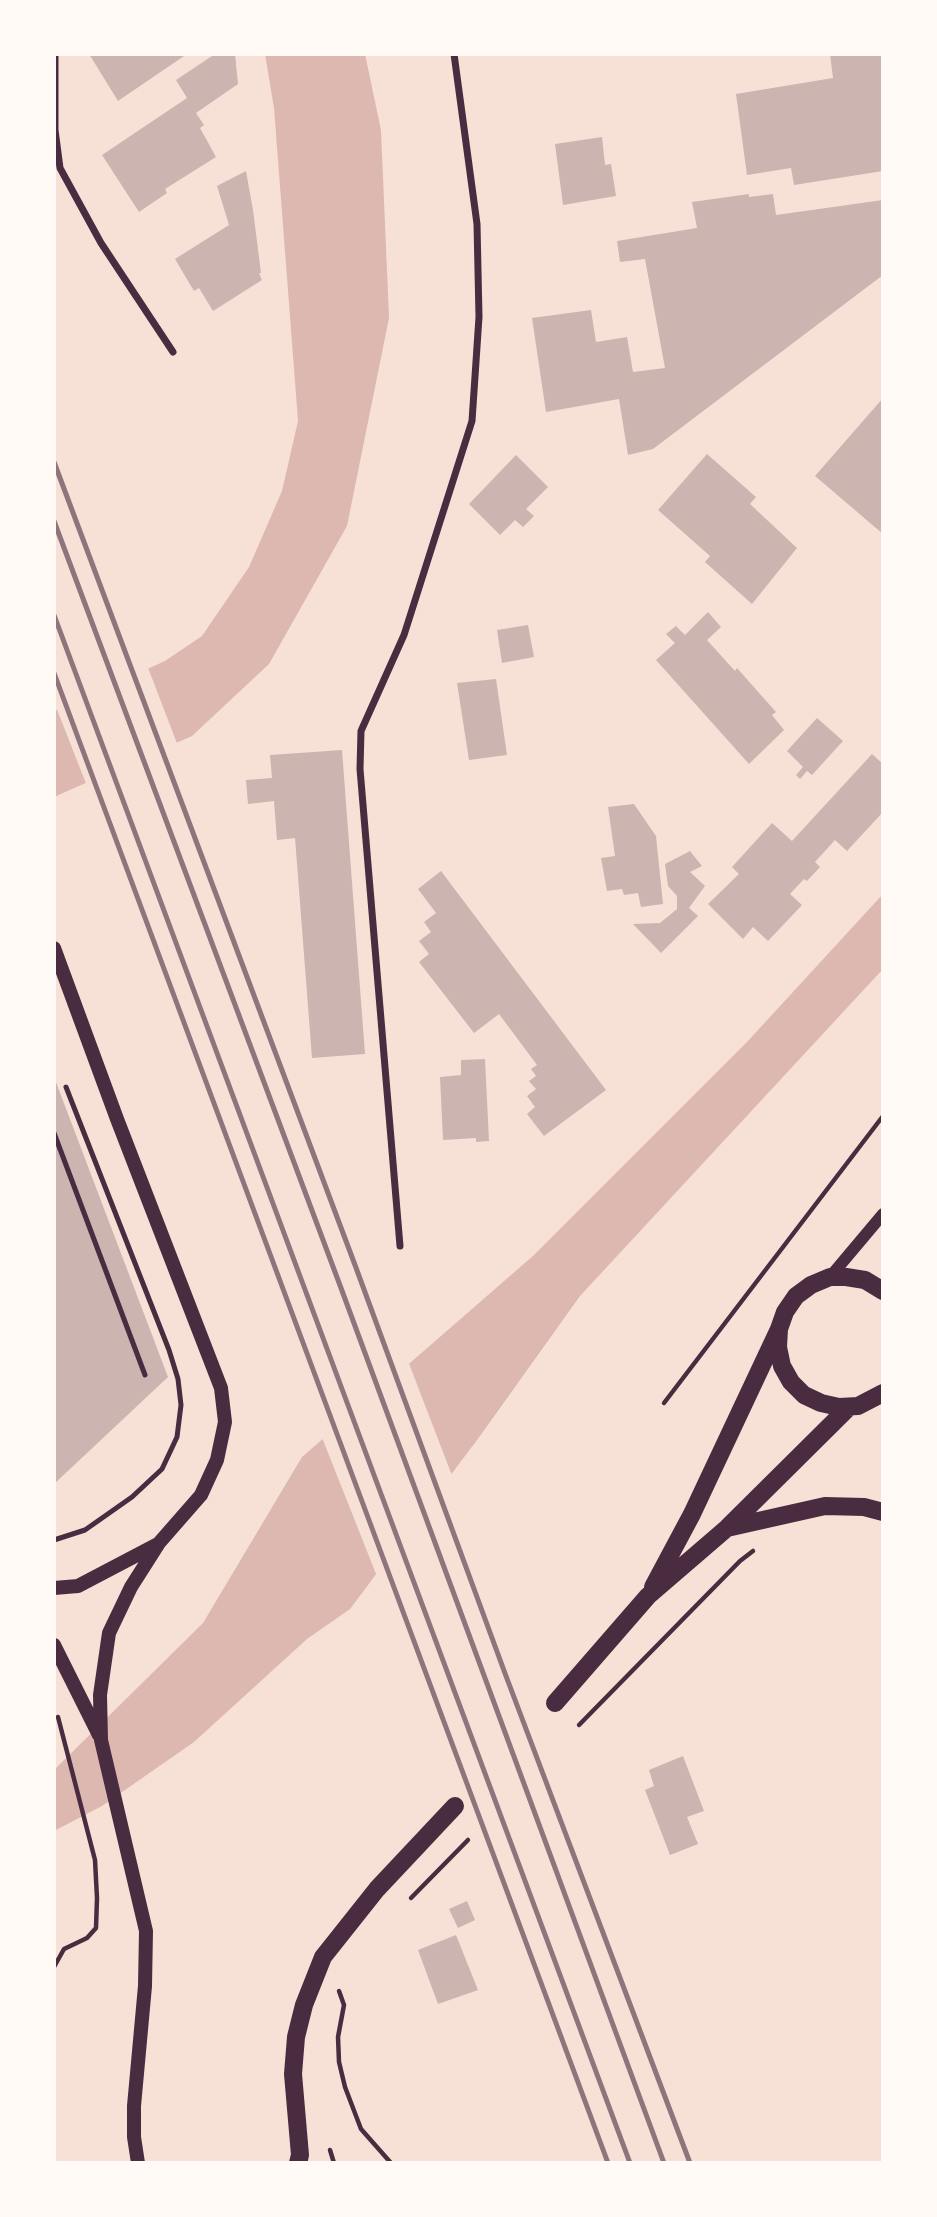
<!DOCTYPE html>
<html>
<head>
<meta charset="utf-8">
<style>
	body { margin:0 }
	#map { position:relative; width:937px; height:2217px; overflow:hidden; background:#f7e1d7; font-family:"Alegreya Sans",sans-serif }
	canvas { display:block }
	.frame { position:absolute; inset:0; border:56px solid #fffaf5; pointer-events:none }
</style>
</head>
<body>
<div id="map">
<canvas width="937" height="2217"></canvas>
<div class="frame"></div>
</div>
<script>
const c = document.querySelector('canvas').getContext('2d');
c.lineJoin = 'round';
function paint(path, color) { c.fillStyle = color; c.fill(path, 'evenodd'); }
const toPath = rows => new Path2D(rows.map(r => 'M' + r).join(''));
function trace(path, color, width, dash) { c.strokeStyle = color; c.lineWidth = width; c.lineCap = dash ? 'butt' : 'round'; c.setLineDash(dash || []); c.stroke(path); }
paint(toPath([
	[265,54,365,54,381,130,389,318,347,526,269,664,192,736,54,797,54,711,165,661,202,636,249,567,282,491,298,421,274,108],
	[883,894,883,969,580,1296,480,1436,350,1609,307,1639,194,1742,102,1806,54,1831,54,1770,203,1623,302,1457,534,1255,747,1042]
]), '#dcb8b0');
paint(toPath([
	[147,665,178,746,87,786,56,707],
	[408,1361,453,1478,378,1579,321,1435]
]), '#f7e1d7');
paint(toPath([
	[89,54,187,54,118,101],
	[215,54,235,54,238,84,196,113,204,125,200,128,216,157,165,189,167,193,139,212,102,155,187,98,176,80],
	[830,54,883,54,883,171,794,185,791,168,747,175,736,94,833,78],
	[602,137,605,165,611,164,616,196,563,205,555,144],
	[246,171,253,210,261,273,259,273,262,280,213,311,199,288,194,291,175,259,229,225,217,186],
	[749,194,749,197,773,194,776,215,883,200,883,275,653,449,628,455,619,399,546,412,532,318,591,310,596,342,627,337,633,372,665,368,645,259,620,262,617,241,697,228,692,202],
	[883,398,883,534,815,476],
	[707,454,756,497,750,504,797,548,752,604,705,562,710,556,658,510],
	[516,455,548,487,526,509,534,516,523,527,515,520,500,535,469,504],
	[708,612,721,627,707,640,735,671,737,668,776,712,772,715,784,730,749,764,656,660,675,643,666,634,676,626,685,635],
	[528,625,534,657,502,663,497,630],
	[496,679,507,755,469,760,457,683],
	[817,718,843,741,812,775,807,771,800,779,796,775,803,767,787,751],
	[342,750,365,1054,312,1058,295,838,277,840,274,801,248,804,246,780,272,778,270,755],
	[872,754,883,764,883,812,847,851,835,840,815,862,820,867,807,881,804,879,790,894,802,905,768,941,753,927,743,939,708,904,739,874,732,867,772,823,792,841],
	[634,804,656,836,663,904,641,907,638,893,624,895,622,889,607,891,601,858,615,856,608,807],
	[690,851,702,866,690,872,705,886,689,908,698,916,661,953,633,924,660,923,677,909,677,896,668,886,665,864],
	[441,871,606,1090,544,1136,527,1114,535,1107,527,1096,536,1089,529,1081,536,1076,531,1069,537,1065,499,1014,474,1033,419,962,429,954,419,941,431,932,424,922,436,913,418,889],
	[485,1059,489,1141,476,1142,476,1138,443,1140,440,1077,461,1075,461,1060],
	[54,1077,168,1377,54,1484],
	[683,1756,704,1811,687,1817,698,1844,670,1855,645,1790,654,1786,649,1770],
	[467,1901,475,1920,458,1928,449,1909],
	[456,1935,478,1990,438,2004,418,1950]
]), '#ccb4b1');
trace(toPath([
	[664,1403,883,1116],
	[579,1725,740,1561,753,1551],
	[411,1898,468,1840],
	[54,1967,64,1949,87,1938,96,1928,97,1898,95,1860,58,1717],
	[339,1991,344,2005,338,2037,339,2062,345,2087,361,2129,391,2163],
	[330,2150,334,2163]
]), '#4a2c40', 4.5);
trace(toPath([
	[54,1133,145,1375],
	[54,1540,85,1530,132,1497,162,1469,177,1437,181,1405,178,1379,169,1350,66,1087]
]), '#4a2c40', 5);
trace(toPath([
	[55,54,55,130,60,168,101,243,173,352],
	[400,1246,360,769,361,731,404,635,472,421,479,317,477,224,454,54]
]), '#4a2c40', 7);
trace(toPath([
	[830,1277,883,1214]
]), '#4a2c40', 12);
trace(toPath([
	[54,948,117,1119,221,1388,225,1422,217,1460,201,1495,159,1543,131,1587,109,1633,100,1695,101,1740,146,1931,145,1986,134,2106,134,2137,138,2163],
	[54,1588,78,1586,158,1544],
	[54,1645,99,1735]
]), '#4a2c40', 14);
trace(toPath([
	[883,1291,865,1280,846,1277,830,1277,811,1285,796,1296,785,1312,779,1329,778,1347,782,1366,791,1382,804,1395,821,1403,839,1407,858,1406,883,1393],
	[727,1528,825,1506,864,1507,883,1512],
	[653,1587,692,1514,779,1329],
	[555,1703,648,1596,727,1528,849,1407],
	[298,2163,300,2155,293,2074,296,2037,304,2005,323,1957,377,1889,455,1806]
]), '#4a2c40', 18);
trace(toPath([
	[54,462,355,1265,506,1676,690,2163],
	[54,521,341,1288,664,2163],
	[54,615,630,2163],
	[54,673,608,2163]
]), '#8f747c', 5);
</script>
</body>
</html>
